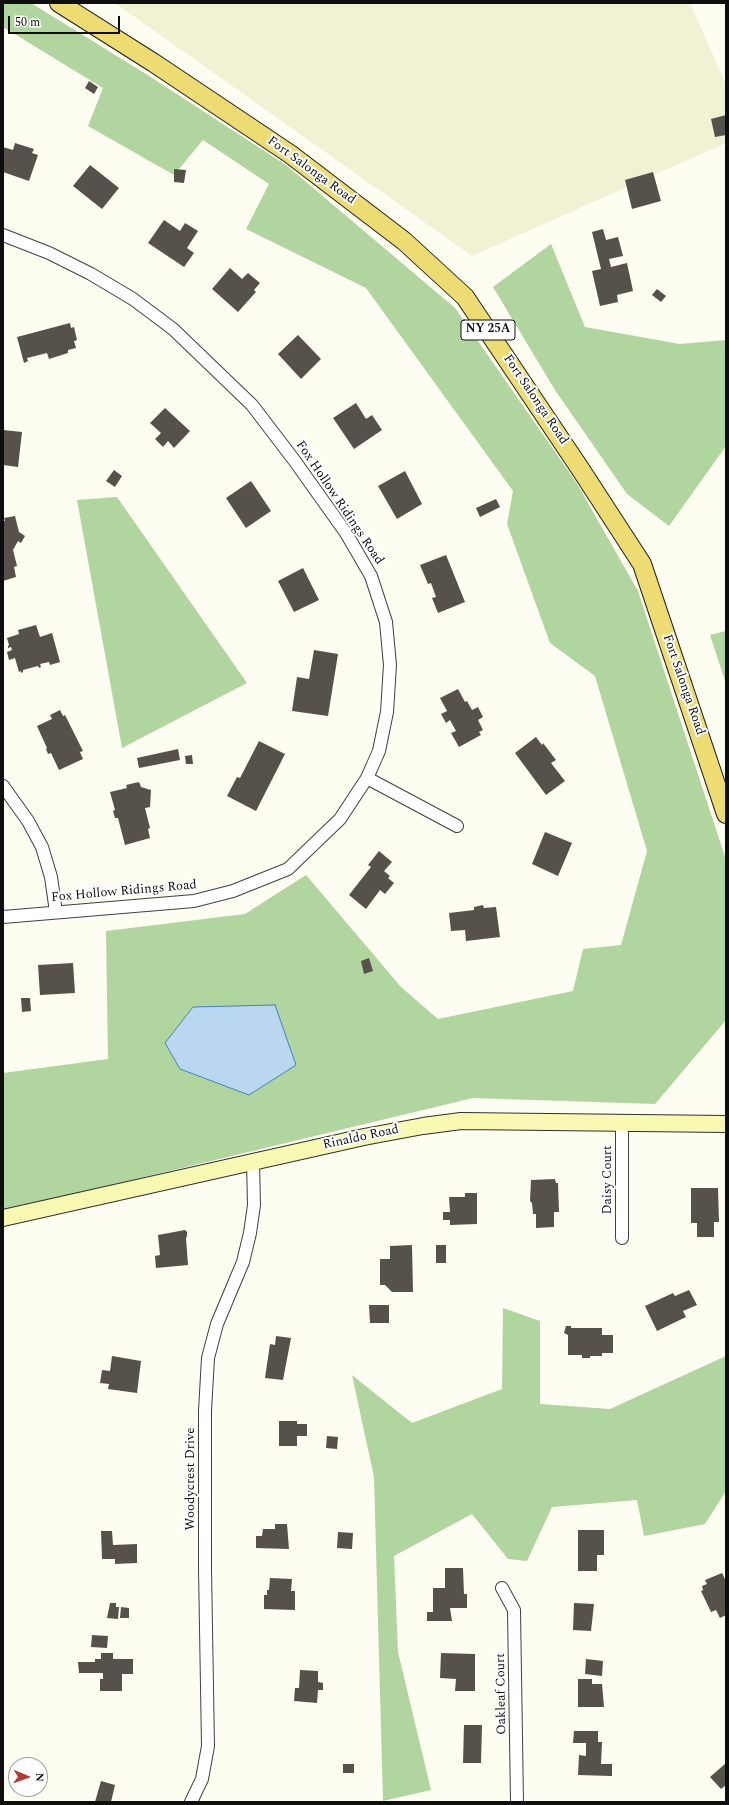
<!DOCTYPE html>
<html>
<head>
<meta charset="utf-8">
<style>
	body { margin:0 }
	#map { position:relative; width:729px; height:1805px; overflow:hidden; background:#fefdf1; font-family:Spectral,serif }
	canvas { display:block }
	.frame { position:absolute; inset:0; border:4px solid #0e0e0e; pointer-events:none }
	.north { position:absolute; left:8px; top:1757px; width:40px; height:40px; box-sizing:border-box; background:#fff; border:1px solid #9f9f9f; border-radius:50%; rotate:92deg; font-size:11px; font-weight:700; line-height:16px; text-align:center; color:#0e0e0e }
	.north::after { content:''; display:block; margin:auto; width:14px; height:18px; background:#b23b33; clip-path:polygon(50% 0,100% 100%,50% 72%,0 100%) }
	.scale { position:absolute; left:8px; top:16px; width:112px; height:18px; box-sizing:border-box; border:2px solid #0e0e0e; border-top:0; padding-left:5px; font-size:12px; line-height:14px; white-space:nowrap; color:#0e0e0e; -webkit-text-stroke:3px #fff; paint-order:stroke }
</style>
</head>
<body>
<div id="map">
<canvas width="729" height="1805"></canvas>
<div class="frame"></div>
<div class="north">N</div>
<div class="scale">50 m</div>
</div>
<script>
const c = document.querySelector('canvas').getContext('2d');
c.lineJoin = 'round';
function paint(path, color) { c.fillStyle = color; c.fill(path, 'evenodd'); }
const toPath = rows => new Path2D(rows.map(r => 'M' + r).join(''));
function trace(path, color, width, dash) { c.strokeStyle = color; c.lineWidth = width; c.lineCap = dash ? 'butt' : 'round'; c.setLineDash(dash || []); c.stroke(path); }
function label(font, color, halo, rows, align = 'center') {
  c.font = font + ' Spectral,serif'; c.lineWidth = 4; c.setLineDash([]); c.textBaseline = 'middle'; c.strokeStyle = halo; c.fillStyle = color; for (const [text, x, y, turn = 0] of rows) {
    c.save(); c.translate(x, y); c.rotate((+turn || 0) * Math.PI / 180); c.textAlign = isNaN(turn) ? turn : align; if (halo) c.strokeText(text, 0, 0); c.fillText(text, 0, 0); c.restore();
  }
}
paint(toPath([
	[115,3,690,3,726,84,726,143,472,256]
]), '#f1f2d3');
paint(toPath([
	[3,3,31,3,146,74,286,165,455,308,576,482,638,591,726,860,726,1020,655,1104,473,1098,3,1211,3,1073,108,1059,106,931,245,914,306,875,401,987,438,1019,573,991,583,949,621,945,647,851,595,676,550,643,507,524,513,491,366,288,246,229,269,184,203,140,174,175,88,126,103,88,3,27],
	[551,244,585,327,680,344,726,340,726,446,669,526,627,494,555,390,493,287],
	[117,497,247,683,122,748,77,500],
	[726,631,726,684,710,635],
	[503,1308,540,1321,540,1404,610,1409,726,1356,726,1491,705,1524,644,1536,637,1500,552,1507,527,1561,508,1559,472,1514,394,1556,398,1652,431,1790,383,1801,374,1477,352,1375,412,1423,502,1389]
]), '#b0d59e');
const water = toPath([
	[275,1005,296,1065,249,1095,180,1069,165,1043,193,1007,275,1005]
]);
paint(water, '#bad6f1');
trace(water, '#4782c1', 1);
paint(toPath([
	[89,81,98,87,94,94,85,88],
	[726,115,726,135,715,137,711,119],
	[15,143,34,149,32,153,38,155,29,181,3,172,3,147,13,150],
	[90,165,119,188,102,209,73,186],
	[174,169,186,170,184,183,174,182],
	[653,172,661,201,632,209,625,180],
	[164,220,180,231,185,223,198,231,187,248,194,253,184,267,148,243],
	[603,229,606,240,618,237,623,256,609,259,611,267,627,263,633,291,617,295,618,302,600,306,592,271,601,269,592,232],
	[230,268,242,279,248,273,260,283,254,290,256,292,238,312,212,289],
	[657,289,666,296,661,302,652,295],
	[70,323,71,328,74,327,77,340,74,341,76,348,68,350,68,353,49,359,47,353,27,358,28,361,24,363,17,337],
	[298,335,321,359,301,379,278,354],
	[356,403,366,419,372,415,382,430,354,449,333,418],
	[165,408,190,431,174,448,168,441,163,447,155,439,161,433,150,423],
	[3,430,22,432,18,467,3,465],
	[114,470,122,476,115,487,106,481],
	[405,471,422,504,397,519,378,486],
	[251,481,271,511,246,528,226,498],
	[496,499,500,507,480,517,476,508],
	[15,516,19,532,25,536,21,543,18,541,13,550,17,566,14,567,16,577,3,581,3,521,5,521,4,518],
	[446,555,465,602,438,613,432,598,436,597,431,583,428,584,420,565],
	[303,568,319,600,294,612,278,581],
	[36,625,40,637,52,633,60,662,50,665,49,662,40,664,41,667,39,668,38,666,23,670,23,672,21,673,21,671,19,672,15,658,9,660,7,652,12,650,11,647,8,648,8,646,9,645,7,638,19,634,18,630],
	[314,650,338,654,328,716,292,711,297,677,309,679],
	[458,689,465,702,467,701,472,710,478,707,483,717,478,720,483,730,479,732,481,735,459,747,451,733,456,731,450,720,446,723,441,714,447,711,440,698],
	[60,710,63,716,65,715,83,751,80,752,83,759,59,770,51,753,48,754,46,749,47,748,37,726,52,719,50,715],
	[536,737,542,745,543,743,556,760,551,763,565,781,546,795,515,753],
	[259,741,285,754,256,811,227,796,237,777,240,778],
	[178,749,180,760,139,768,137,758],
	[192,755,193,764,186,764,185,756],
	[139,782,141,787,151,790,150,807,145,808,150,828,148,829,150,838,125,845,118,818,115,818,113,811,115,810,110,792,127,788,126,785],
	[545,832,572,843,558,876,532,864],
	[379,851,392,862,384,871,390,876,388,878,394,883,385,894,380,890,366,909,349,895,371,867,368,865],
	[483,905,484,908,496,907,500,937,466,941,465,930,451,931,449,913,474,910,474,907],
	[369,958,373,971,364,974,361,961],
	[73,963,75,993,40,995,38,965],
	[21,998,30,998,31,1011,22,1012],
	[555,1179,556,1183,558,1183,559,1212,554,1212,554,1227,536,1228,536,1214,533,1214,532,1203,530,1201,531,1180],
	[691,1188,718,1188,719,1222,714,1222,714,1237,697,1237,697,1223,691,1223],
	[465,1193,477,1193,477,1224,450,1225,450,1220,443,1220,443,1212,450,1212,449,1197,465,1197],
	[185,1230,187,1232,187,1236,186,1238,188,1265,156,1268,155,1256,160,1255,158,1235],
	[412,1245,413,1292,392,1292,385,1285,380,1285,380,1259,390,1259,390,1246],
	[436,1245,446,1245,446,1263,436,1263],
	[689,1290,697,1305,683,1311,686,1317,657,1331,645,1306,673,1293,675,1296],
	[369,1305,389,1305,389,1323,370,1323],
	[566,1326,571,1326,571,1328,602,1328,602,1335,613,1335,613,1353,602,1353,602,1356,590,1356,590,1358,582,1358,582,1355,568,1355,568,1335,564,1333],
	[276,1336,291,1338,283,1380,265,1378,270,1344,275,1345],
	[112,1356,141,1361,137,1393,108,1389,109,1384,100,1383,102,1370,110,1371],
	[279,1421,297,1421,297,1424,307,1424,307,1436,297,1436,297,1446,279,1446],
	[327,1436,338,1437,337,1449,326,1448],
	[275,1524,287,1524,289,1549,256,1548,256,1536,262,1536,263,1529,275,1529],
	[578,1530,604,1530,604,1555,597,1555,597,1571,578,1571],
	[101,1531,112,1531,113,1545,137,1544,137,1563,115,1564,115,1559,102,1559],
	[338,1532,353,1533,352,1549,337,1548],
	[445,1568,463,1568,464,1594,467,1594,467,1608,450,1608,452,1621,427,1621,427,1612,433,1612,433,1588,445,1588],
	[722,1573,726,1581,726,1615,720,1618,716,1610,711,1612,701,1591,703,1590,702,1586,707,1584,705,1580],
	[270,1578,292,1579,291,1591,295,1591,295,1610,264,1609,264,1595,267,1595,267,1590,269,1590],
	[110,1603,116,1603,116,1607,119,1607,118,1619,107,1618],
	[574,1603,594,1604,591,1631,573,1630],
	[121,1607,129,1608,129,1618,120,1618],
	[92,1635,108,1636,107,1648,91,1647],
	[101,1653,113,1653,113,1659,133,1659,133,1674,122,1674,122,1691,100,1691,100,1679,103,1679,103,1673,79,1673,78,1662,95,1662,95,1659,101,1659],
	[441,1653,475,1654,475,1691,455,1691,456,1679,440,1678],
	[586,1659,603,1661,602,1676,585,1674],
	[300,1670,318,1671,318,1682,323,1683,323,1690,318,1690,317,1703,294,1701,295,1688,299,1688],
	[578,1679,592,1679,592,1684,602,1684,604,1707,578,1707],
	[464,1725,482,1725,481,1763,463,1763],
	[574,1731,598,1731,598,1742,602,1742,601,1764,612,1764,612,1776,578,1775,579,1755,586,1756,586,1743,573,1743],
	[726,1763,726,1785,721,1789,710,1777],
	[343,1764,354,1764,354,1773,343,1773],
	[101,1781,115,1785,111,1802,95,1802]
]), '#56514b');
const street = toPath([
	[3,235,49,253,91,274,133,299,173,329,252,405,294,460,346,533,371,576,386,622,390,665,387,712,379,751,367,778,340,819,288,869,233,891,194,901,3,917],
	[367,778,457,826],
	[3,786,28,821,42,847,51,877,56,912],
	[622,1238,622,1123],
	[502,1588,514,1610,517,1802],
	[191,1802,202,1779,208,1746,205,1569,205,1411,208,1358,217,1324,243,1262,250,1233,254,1205,253,1161]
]);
const secondary = toPath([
	[3,1218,364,1137,423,1126,461,1121,726,1124]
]);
const primary = toPath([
	[59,3,154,63,290,154,404,241,465,297,581,470,642,564,726,814]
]);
trace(street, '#414141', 14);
trace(secondary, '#303030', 18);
trace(primary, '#1f1f1f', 20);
trace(street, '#fff', 12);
trace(secondary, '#f7f8b2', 16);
trace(primary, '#ecdc72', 18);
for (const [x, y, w] of [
	[488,330,54]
]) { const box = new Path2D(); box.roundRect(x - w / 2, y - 10, w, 20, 3); c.fillStyle = '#fff'; c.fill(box); trace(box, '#0e0e0e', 1); }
label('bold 12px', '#0e0e0e', null, [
	["NY 25A",488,330]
]);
label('13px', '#0e0e0e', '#fff', [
	["Fort Salonga Road",311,171,36],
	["Fort Salonga Road",535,400,56],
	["Fox Hollow Ridings Road",339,503,56],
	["Fort Salonga Road",683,685,71],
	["Fox Hollow Ridings Road",124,892,-5],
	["Rinaldo Road",361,1138,-12],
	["Daisy Court",608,1180,-90],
	["Woodycrest Drive",191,1479,-90],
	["Oakleaf Court",502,1694,-91]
]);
</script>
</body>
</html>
